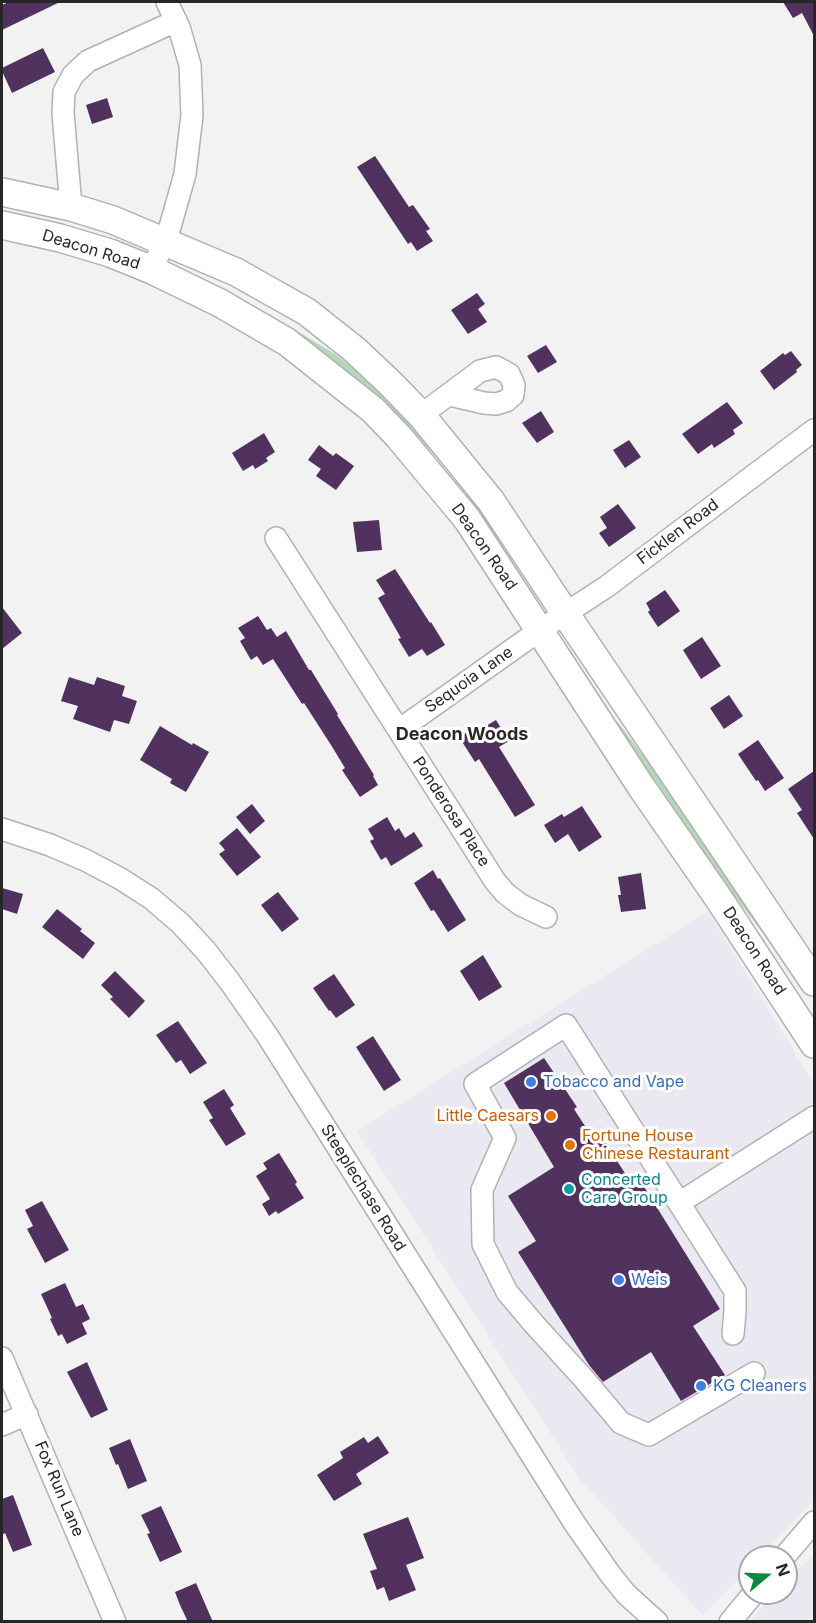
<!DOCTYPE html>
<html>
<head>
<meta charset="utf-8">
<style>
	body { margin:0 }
	#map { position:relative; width:816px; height:1623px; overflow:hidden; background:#f2f2f3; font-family:Inter,sans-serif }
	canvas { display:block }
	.frame { position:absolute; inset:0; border:3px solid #272727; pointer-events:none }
	.north { position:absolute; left:738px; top:1545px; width:60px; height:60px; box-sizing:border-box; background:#fff; border:2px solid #a9a9a9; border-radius:50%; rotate:71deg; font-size:16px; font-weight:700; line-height:24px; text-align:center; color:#272727 }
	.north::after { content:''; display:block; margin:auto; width:21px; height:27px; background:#0e8740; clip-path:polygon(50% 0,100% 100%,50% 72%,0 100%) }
</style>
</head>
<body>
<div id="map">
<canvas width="816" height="1623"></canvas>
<div class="frame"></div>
<div class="north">N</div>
</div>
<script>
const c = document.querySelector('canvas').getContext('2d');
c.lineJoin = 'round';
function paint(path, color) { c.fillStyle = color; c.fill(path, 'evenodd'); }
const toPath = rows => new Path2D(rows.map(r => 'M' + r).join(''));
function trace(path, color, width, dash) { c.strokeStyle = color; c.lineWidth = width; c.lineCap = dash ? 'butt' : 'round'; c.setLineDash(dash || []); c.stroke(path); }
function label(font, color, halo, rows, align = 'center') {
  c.font = font + ' Inter,sans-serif'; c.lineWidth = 6; c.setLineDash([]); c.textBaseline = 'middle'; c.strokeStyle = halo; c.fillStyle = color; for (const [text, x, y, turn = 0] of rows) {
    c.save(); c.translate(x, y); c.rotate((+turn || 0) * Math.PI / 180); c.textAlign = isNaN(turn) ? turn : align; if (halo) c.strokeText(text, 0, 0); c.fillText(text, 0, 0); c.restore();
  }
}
paint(toPath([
	[708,911,814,1083,814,1500,760,1557,750,1557,750,1567,703,1616,579,1478,357,1131],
	[814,1554,814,1621,750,1621,776,1593,786,1593,786,1582,801,1566]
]), '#eae9f2');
paint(toPath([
	[269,314,335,354,394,400,461,483,442,462,381,403,267,316],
	[617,721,710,843,789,967,702,854,658,785,615,723]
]), '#b6d8b6');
paint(toPath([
	[9,2,60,2,2,30,2,5],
	[783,2,814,2,814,36,802,13,793,18],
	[43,48,55,72,12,93,2,71,2,68],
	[107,98,113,117,92,124,86,105],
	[375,156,409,207,413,205,430,229,426,231,433,241,417,251,411,242,408,244,357,167],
	[477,293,485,304,478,309,487,322,468,334,451,310],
	[546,345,557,362,538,373,527,356],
	[791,351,802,365,796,370,797,372,774,390,760,371,783,353,785,355],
	[727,402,743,423,733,430,735,434,714,448,712,444,698,454,682,434],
	[541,411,554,432,537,443,522,423],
	[264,433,275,452,266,458,268,461,255,469,253,465,243,471,232,453],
	[629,440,641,457,625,468,613,450],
	[319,445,333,456,336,453,354,466,336,490,316,476,321,469,308,460],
	[618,504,636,528,609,547,599,533,607,528,600,517],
	[379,520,382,550,357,552,353,522],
	[395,569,430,623,431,622,445,645,427,656,422,649,409,657,398,639,401,638,378,598,385,594,376,580],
	[665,590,680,611,658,627,648,612,650,610,646,603],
	[2,607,22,633,2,649],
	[258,616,267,630,271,628,277,637,286,631,309,670,311,670,338,714,337,715,374,775,373,776,378,785,360,797,342,770,345,768,331,745,304,703,302,704,273,659,263,665,257,656,251,660,240,641,245,638,238,628],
	[702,637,721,666,701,679,683,650],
	[69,677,94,685,97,677,125,686,122,696,137,701,129,724,114,720,110,732,73,719,78,706,61,701],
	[729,695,743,716,724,729,710,708],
	[496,720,509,741,499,747,535,805,515,817,479,759,475,762,459,737,479,725,481,729],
	[160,726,192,745,193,743,209,752,186,792,170,783,172,779,140,760],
	[758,740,784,778,765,791,758,780,756,781,738,754],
	[814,771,814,839,797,813,802,810,788,789],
	[252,804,265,821,250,834,236,817],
	[582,806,602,837,579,852,568,834,555,843,544,825,562,814,564,817],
	[387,817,395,831,399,828,405,838,414,832,423,846,391,866,386,857,381,860,370,841,374,839,368,829],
	[237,828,261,857,237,876,219,854,225,850,219,843],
	[433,870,438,879,440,878,466,920,448,932,434,910,431,911,414,883],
	[641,873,646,909,621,912,618,895,621,895,618,877],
	[2,888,23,894,17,914,2,909],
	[278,892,299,919,282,932,261,905],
	[57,909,82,929,80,931,95,943,83,959,42,927],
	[483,955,502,987,479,1001,460,971],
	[115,971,145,1001,129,1018,110,999,113,997,101,985],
	[334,974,355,1005,336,1018,330,1010,329,1011,313,988],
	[178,1021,207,1063,190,1074,181,1060,176,1063,156,1035],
	[373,1036,401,1080,384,1091,356,1047],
	[544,1058,577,1107,574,1109,594,1140,601,1136,630,1181,638,1177,720,1309,693,1326,725,1375,681,1401,651,1352,603,1382,589,1365,518,1252,536,1241,508,1196,554,1167,504,1083],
	[224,1089,234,1105,230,1108,246,1134,226,1146,209,1120,213,1118,203,1102],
	[279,1153,297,1182,295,1184,304,1198,278,1214,276,1211,269,1216,262,1204,270,1199,256,1176,267,1169,263,1163],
	[42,1201,69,1250,45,1263,27,1229,33,1226,25,1210],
	[65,1283,76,1307,83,1304,90,1319,82,1323,87,1334,67,1344,62,1334,58,1336,50,1319,52,1318,41,1294],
	[87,1362,108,1410,91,1418,67,1372],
	[378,1436,389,1453,356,1474,362,1484,334,1501,317,1475,343,1458,340,1452,364,1437,368,1443],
	[130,1439,147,1481,128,1489,118,1464,116,1465,109,1448],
	[13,1495,32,1545,13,1552,5,1533,2,1535,2,1499],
	[161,1506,182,1552,160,1562,147,1534,150,1533,141,1515],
	[408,1517,424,1558,406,1565,416,1590,389,1601,384,1587,377,1590,370,1571,377,1569,363,1534],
	[196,1583,213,1622,188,1622,180,1605,175,1592]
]), '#51325f');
const minor = toPath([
	[71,207,63,113,64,92,73,75,88,61,176,21],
	[152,270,170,227,185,174,192,115,190,65,179,27,167,2],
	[421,415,480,371,496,367,509,374,514,385,513,395,506,401,496,404,484,403,450,395],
	[276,538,495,881,505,893,521,905,546,917],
	[399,730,540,630,606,587,814,430],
	[2,829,50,845,85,860,121,879,152,899,181,924,206,951,230,982,267,1035,575,1524,610,1574,626,1594,657,1622],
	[679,1203,814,1117],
	[733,1334,735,1311,735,1291,566,1025,475,1084,505,1138,482,1190,483,1244,507,1292,534,1324,584,1379,621,1423,649,1435,754,1373],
	[2,1358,115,1622],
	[2,1425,27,1414],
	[784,1557,814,1522],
	[730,1622,754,1593]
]);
const major = toPath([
	[2,192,71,207,113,220,236,272,307,312,355,350,392,385,421,415,491,501,565,613,814,982],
	[2,225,60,238,110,253,152,270,220,303,287,342,373,410,398,436,467,519,642,788,719,899,814,1044]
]);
trace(minor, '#b1b1b2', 24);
trace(major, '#b1b1b2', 30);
trace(minor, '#fff', 21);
trace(major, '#fff', 27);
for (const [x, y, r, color] of [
	[531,1082,6,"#3f7fe0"],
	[551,1116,6,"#e8710a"],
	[570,1145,6,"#e8710a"],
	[569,1189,6,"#0f9aa8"],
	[619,1280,6,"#3f7fe0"],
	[701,1386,6,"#3f7fe0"]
]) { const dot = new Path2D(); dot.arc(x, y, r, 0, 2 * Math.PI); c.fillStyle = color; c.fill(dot); trace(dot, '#fff', 2); }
label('16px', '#272727', '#fff', [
	["Deacon Road",91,250,17],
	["Ficklen Road",678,532,-37],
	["Deacon Road",484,547,55],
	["Sequoia Lane",469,680,-35],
	["Ponderosa Place",451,812,57],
	["Deacon Road",754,951,57],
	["Steeplechase Road",363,1188,58],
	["Fox Run Lane",59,1489,67]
]);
label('16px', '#366cbe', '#fff', [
	["Tobacco and Vape",543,1082],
	["Weis",631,1280],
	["KG Cleaners",713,1386]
], 'left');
label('16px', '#c56008', '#fff', [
	["Little Caesars",539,1116],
	["Fortune House",582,1136,"left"],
	["Chinese Restaurant",582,1154,"left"]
], 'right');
label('16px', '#0d838f', '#fff', [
	["Concerted",581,1180],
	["Care Group",581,1198]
], 'left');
label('bold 18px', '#272727', '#fff', [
	["Deacon Woods",462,735]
]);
</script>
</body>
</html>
